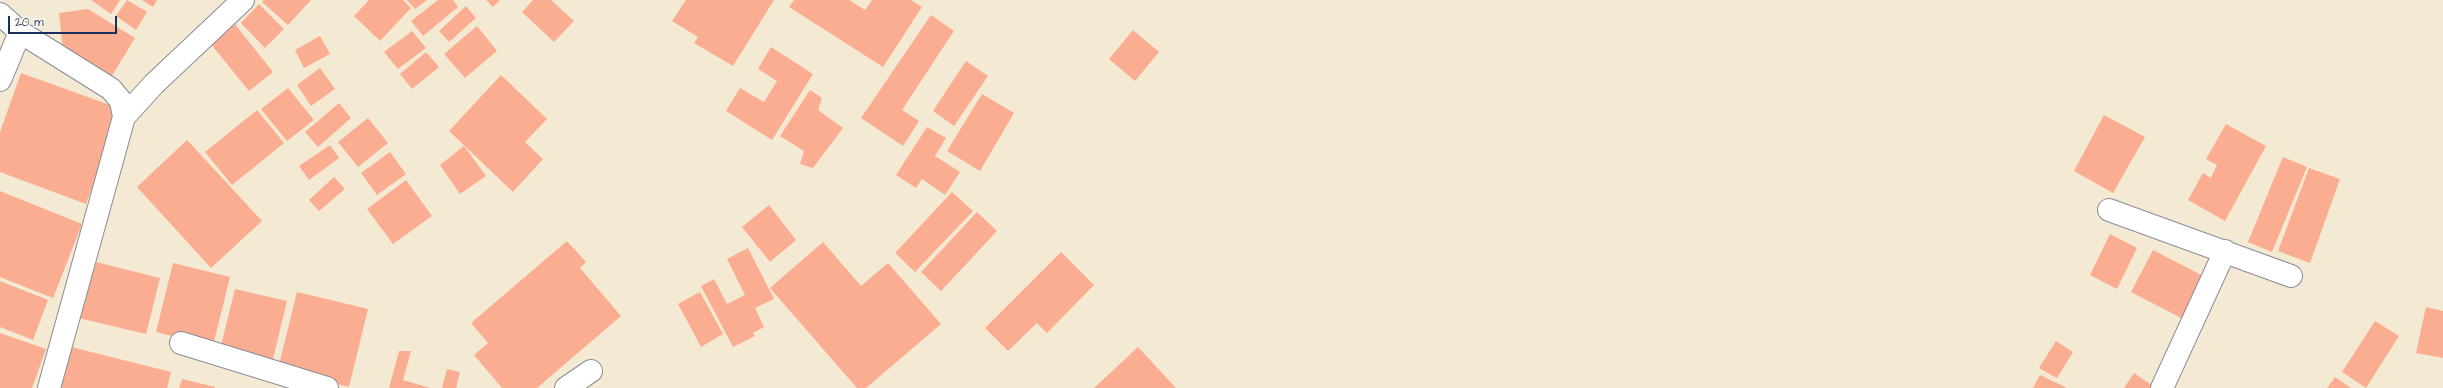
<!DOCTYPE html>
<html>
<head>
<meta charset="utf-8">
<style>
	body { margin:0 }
	#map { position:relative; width:2443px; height:388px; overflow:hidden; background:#f4e9d2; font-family:"Architects Daughter",sans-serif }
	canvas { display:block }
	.scale { position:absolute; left:8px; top:16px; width:109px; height:18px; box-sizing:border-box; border:2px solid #1b2f5e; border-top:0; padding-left:5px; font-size:12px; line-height:14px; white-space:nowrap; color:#1b2f5e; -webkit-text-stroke:3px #fbf7ec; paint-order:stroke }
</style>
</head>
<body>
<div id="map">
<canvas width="2443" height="388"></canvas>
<div class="scale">20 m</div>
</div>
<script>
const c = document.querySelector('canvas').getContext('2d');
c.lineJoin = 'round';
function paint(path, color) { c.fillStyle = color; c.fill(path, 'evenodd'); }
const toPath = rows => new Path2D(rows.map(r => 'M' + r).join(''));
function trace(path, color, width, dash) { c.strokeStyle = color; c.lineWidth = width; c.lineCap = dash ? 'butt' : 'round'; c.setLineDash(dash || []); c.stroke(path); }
paint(toPath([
	[91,0,120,0,111,14],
	[127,0,147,12,136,30,116,16],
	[142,0,157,0,153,7],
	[264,0,311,0,288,25,262,2],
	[369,0,403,0,411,8,380,41,354,16],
	[407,0,427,0,415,9],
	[438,0,453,0,458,7,423,36,411,21],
	[486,0,500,0,493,7],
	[533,0,551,0,574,21,554,42,522,12],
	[686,0,774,0,733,66,694,43,698,37,672,21],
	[794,0,849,0,865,10,872,0,911,0,922,7,883,67,789,7],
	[259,4,284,29,265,48,241,23],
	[466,6,476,18,449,42,439,31],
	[88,9,135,38,110,79,63,51,59,13],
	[931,15,954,31,902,110,919,121,903,146,861,118],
	[234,23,273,72,249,91,210,43],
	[477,26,497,51,465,78,444,54],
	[1133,30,1159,52,1135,81,1109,59],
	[412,31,426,48,398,69,384,52],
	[320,36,330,54,304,68,295,50],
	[771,47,813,74,772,140,726,111,740,88,764,102,777,81,758,69],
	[426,52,439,67,412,89,400,74],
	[966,61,988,76,954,126,933,111],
	[320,68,335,89,311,106,297,85],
	[21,73,121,109,86,204,0,172,0,132],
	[501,75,547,119,525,142,543,159,513,192,449,131],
	[288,88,314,120,287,141,261,109],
	[810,90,822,98,818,110,843,128,813,168,800,164,804,151,780,136],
	[982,94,1014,113,980,171,947,151],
	[339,103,351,118,318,147,305,132],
	[257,110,284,143,232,185,205,152],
	[2104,115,2145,137,2113,193,2074,171],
	[368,118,388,143,358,167,338,142],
	[2226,124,2266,146,2225,221,2188,200,2203,173,2211,178,2217,165,2206,159],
	[927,127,946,138,935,156,960,172,945,195,922,179,916,188,896,175],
	[187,140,262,221,211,268,137,187],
	[330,145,339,158,309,180,299,166],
	[464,146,486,176,460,194,440,165],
	[390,152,406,174,377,195,361,173],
	[2283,157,2307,167,2272,252,2248,242],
	[2309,168,2340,179,2310,263,2278,251],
	[334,177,345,189,319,211,309,200],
	[406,180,432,216,393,244,367,209],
	[0,191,82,224,53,298,0,277],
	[952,192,973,211,915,272,895,253],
	[769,205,796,240,770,262,742,227],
	[977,212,997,231,941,291,921,272],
	[2110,234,2137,248,2117,289,2090,275],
	[567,241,586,262,580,268,621,316,537,388,502,388,474,355,488,343,471,323],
	[823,242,861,286,888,263,941,324,866,388,857,388,770,288],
	[748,248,774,299,755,308,764,327,753,333,755,336,733,347,701,286,714,279,727,304,745,295,727,259],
	[2153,250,2205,277,2183,319,2131,292],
	[1061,252,1094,285,1047,333,1037,323,1008,351,985,328],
	[88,260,160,278,146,334,74,317],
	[173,263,230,277,213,346,156,332],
	[0,281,48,300,33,340,0,327],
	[235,289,287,301,271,367,219,354],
	[297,292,368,309,349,387,278,369],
	[700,292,723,334,701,347,678,304],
	[2426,307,2443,311,2443,358,2416,353],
	[2375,321,2399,336,2366,388,2342,372],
	[0,333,46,349,32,388,0,388],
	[2056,341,2073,352,2057,378,2039,368],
	[71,347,171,372,167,388,61,388],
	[1138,347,1176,388,1094,388],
	[399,351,411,351,403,380,430,388,389,388],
	[447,369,460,372,456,388,442,388],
	[2134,373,2156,388,2124,388],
	[2040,375,2067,388,2033,388],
	[2335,377,2351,388,2327,388],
	[182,379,215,387,215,388,179,388]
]), '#fbad91');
const street = toPath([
	[0,14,20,32,111,89,121,101,124,117,49,388],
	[0,80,20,32],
	[124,117,154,84,243,0],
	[2109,210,2291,276],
	[181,343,327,388],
	[566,388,591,371],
	[2162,388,2225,251]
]);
trace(street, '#888c98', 24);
trace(street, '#fff', 22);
</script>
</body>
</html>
